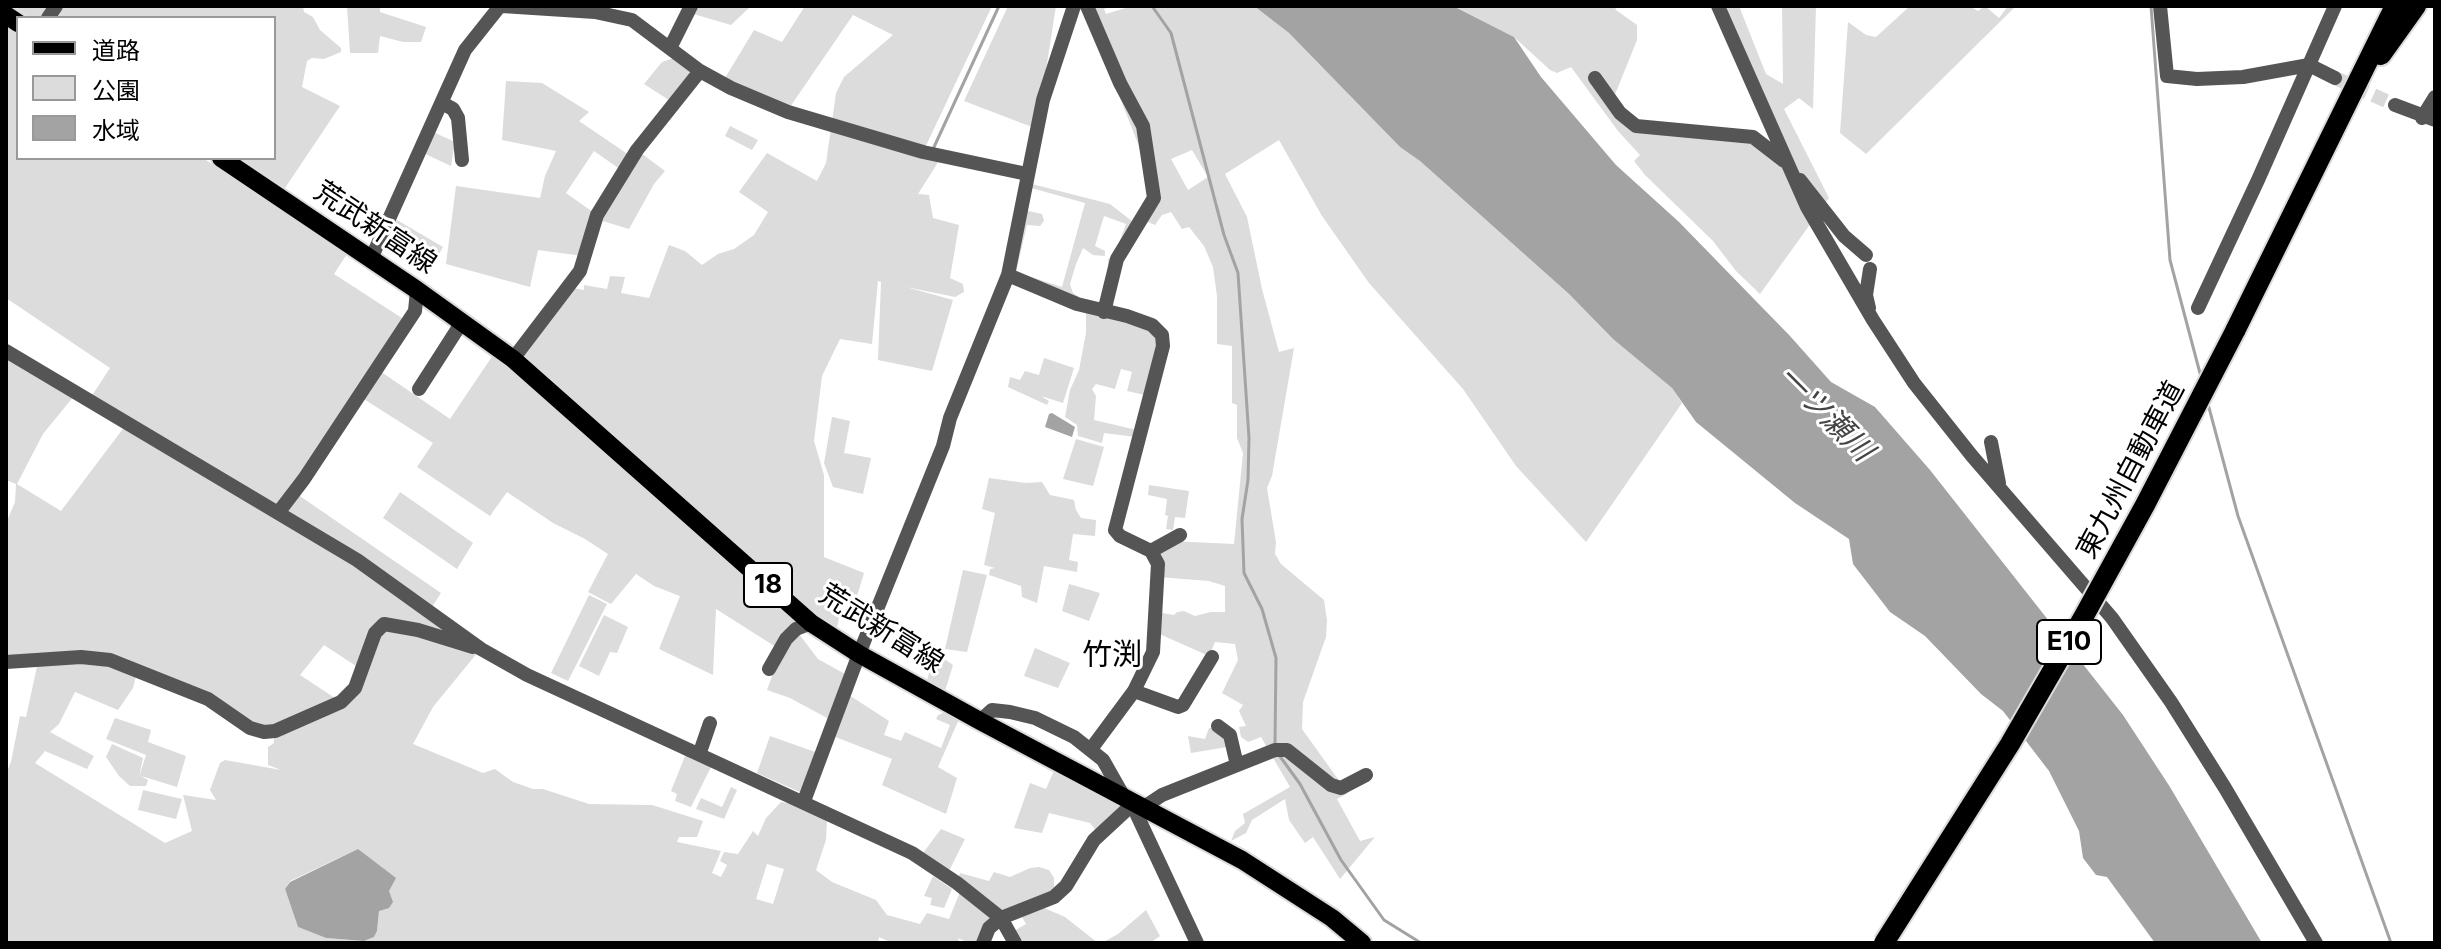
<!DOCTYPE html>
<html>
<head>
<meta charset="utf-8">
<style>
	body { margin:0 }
	#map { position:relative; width:2441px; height:949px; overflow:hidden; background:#fff; font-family:Inter,"Noto Sans JP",sans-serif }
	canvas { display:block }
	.frame { position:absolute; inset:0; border:8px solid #000; pointer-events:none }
	.legend { position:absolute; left:16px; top:16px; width:260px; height:144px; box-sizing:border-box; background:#fff; border:2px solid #999; margin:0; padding:10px 14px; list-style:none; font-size:24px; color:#000 }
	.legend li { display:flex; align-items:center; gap:16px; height:40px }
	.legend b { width:40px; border:2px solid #999 }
</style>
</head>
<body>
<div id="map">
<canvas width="2441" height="949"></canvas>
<div class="frame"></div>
<ul class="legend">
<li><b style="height:10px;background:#000"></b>道路</li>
<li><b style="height:22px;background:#dcdcdc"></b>公園</li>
<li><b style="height:22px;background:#a3a3a3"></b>水域</li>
</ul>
</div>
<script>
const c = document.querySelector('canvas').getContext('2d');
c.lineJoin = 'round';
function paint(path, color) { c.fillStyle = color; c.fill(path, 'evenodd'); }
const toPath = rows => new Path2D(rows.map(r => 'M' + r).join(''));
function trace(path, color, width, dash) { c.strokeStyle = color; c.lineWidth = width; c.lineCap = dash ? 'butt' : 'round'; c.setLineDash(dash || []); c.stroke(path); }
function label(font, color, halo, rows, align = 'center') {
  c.font = font + ' Inter,"Noto Sans JP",sans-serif'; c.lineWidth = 6; c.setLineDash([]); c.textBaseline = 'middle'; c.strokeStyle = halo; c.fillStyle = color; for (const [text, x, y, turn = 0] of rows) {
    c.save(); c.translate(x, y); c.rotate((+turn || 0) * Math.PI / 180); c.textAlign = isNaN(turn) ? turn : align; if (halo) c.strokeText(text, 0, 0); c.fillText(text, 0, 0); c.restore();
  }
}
paint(toPath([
	[13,6,50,6,42,18,30,18],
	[63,6,303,6,304,12,313,17,320,30,341,48,341,52,324,59,312,58,307,61,302,87,340,106,285,188,240,158,274,158,274,18,55,18],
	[347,6,380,6,380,12,426,27,421,42,403,42,380,36,378,53,350,53],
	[691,6,751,6,731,25,690,13],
	[805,6,992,6,923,152,942,156,918,194,929,195,933,218,959,225,950,278,963,284,964,292,955,297,906,287,953,300,932,371,878,360,881,282,878,281,872,344,840,339,822,376,814,441,824,475,824,557,864,573,857,596,850,594,843,598,837,628,811,611,519,352,568,287,584,290,584,285,607,289,610,276,625,277,621,293,649,298,669,245,685,251,702,265,718,254,734,249,754,235,768,212,739,192,767,153,817,181,826,163,836,93,844,77,893,35,853,15,790,107,725,78,754,30,782,42],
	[1008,6,1056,6,1046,70,1032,127,964,101],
	[1084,6,1113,6,1104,9,1106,14,1132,6,1254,6,1289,33,1400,147,1420,161,1569,294,1613,339,1672,388,1682,403,1586,542,1516,466,1463,389,1369,283,1322,216,1279,140,1225,174,1247,217,1262,289,1279,352,1294,348,1272,476,1267,488,1276,542,1275,554,1281,564,1324,600,1327,620,1326,637,1303,702,1302,729,1348,793,1337,799,1360,841,1375,837,1340,879,1313,837,1305,843,1289,820,1285,799,1252,820,1246,833,1231,841,1235,831,1245,823,1243,814,1290,787,1261,737,1248,742,1241,737,1239,727,1246,726,1239,711,1243,705,1222,693,1238,660,1235,644,1215,642,1209,656,1155,632,1156,612,1174,615,1177,612,1184,611,1195,616,1211,612,1225,612,1225,586,1209,581,1158,577,1151,551,1169,541,1234,544,1243,453,1237,438,1237,405,1232,403,1232,346,1217,344,1217,296,1213,267,1204,246,1189,227,1182,229,1171,212,1162,215,1155,225,1141,219,1154,198,1142,154],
	[1192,150,1208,177,1188,190,1171,159],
	[1453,6,1615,6,1616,10,1637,25,1637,40,1612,102,1636,126,1753,137,1786,163,1718,6,1739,6,1766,74,1783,84,1782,6,1816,6,1813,109,1799,98,1784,109,1829,198,1760,294,1736,271,1713,241,1645,175,1634,161,1640,155,1618,131,1571,67,1557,73,1550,70,1514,37],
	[1910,6,1969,6,1978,11,1985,6,1999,18,2008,6,2016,6,1866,154,1840,133,1848,22,1866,35,1876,37],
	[6,27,18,35,18,158,203,158,347,254,334,274,408,322,377,369,450,419,493,355,801,627,796,630,818,659,845,674,829,719,790,698,767,690,775,668,779,649,716,609,713,675,659,649,680,596,654,586,636,574,611,604,588,592,608,554,585,539,553,523,507,492,490,516,417,467,433,443,359,396,294,492,441,593,432,607,91,397,110,368,6,298],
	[674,58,698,74,675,104,644,84,662,62],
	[506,81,542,83,589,112,579,121,632,157,637,150,665,171,654,184,629,229,596,219,583,256,538,250,530,287,446,264,456,186,540,198,545,176,556,151,502,140],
	[594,151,624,172,597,215,566,193],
	[730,126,758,140,752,150,725,136],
	[433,132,455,142,451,166,423,153],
	[1028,183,1110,204,1137,225,1108,271,1108,259,1115,254,1126,224,1104,216,1095,246,1105,251,1105,256,1093,255,1083,248,1076,264,1070,284,1073,293,1100,311,1010,274,1024,210,1042,214,1044,221,1040,226,1027,225,1016,272,1062,287,1085,203,1028,187],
	[397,220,443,247,437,257,392,229],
	[1086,310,1151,329,1157,336,1159,345,1145,395,1127,391,1132,372,1121,369,1115,389,1096,384,1092,389,1096,396,1094,420,1137,430,1136,437,1104,433,1102,443,1078,436,1077,425,1065,417,1070,390,1079,370,1086,333],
	[6,356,74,396,43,434,17,484,61,511,125,426,336,552,478,652,433,707,413,744,483,773,495,769,513,782,533,789,543,789,589,804,652,805,703,821,697,837,679,837,677,842,721,851,712,873,721,877,727,865,720,861,724,852,738,854,753,831,758,836,766,818,781,802,807,807,827,819,826,840,816,870,832,882,876,900,887,915,920,924,927,913,949,919,960,892,991,917,978,943,969,943,958,938,960,943,892,943,879,937,878,943,6,943,6,774,11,762,20,716,26,717,38,662,6,662,6,523,15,502,16,484,6,480],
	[324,645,362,670,341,702,300,675],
	[137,672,274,731,274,743,268,747,268,765,281,770,225,760,220,763,210,790,216,800,183,795,192,831,165,843,35,763,45,751,87,769,94,756,50,732,59,724,75,692,118,710,133,688],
	[358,849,389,891,389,895,379,911,377,931,374,937,364,941,326,938,298,927,285,889,290,881],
	[767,864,784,869,773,904,756,899],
	[1044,358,1074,368,1063,403,1041,396,1049,401,1047,405,1008,387,1010,377,1020,380,1025,371,1039,375],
	[832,417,850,421,844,453,871,458,863,494,833,487,824,463],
	[1076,439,1104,447,1093,486,1063,479],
	[989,478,1026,483,1042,482,1050,495,1074,500,1076,510,1081,518,1096,520,1095,536,1073,534,1069,560,1078,562,1077,572,1044,566,1037,603,1022,597,1021,586,989,575,990,569,995,568,984,565,995,513,982,509],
	[1149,485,1189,491,1185,518,1175,517,1173,530,1166,529,1168,516,1165,515,1167,499,1148,495],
	[400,492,473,543,457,569,383,518],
	[963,570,987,575,967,652,945,649],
	[1069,584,1100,593,1089,621,1062,611],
	[589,595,607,604,568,681,551,673],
	[604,615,628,627,617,653,610,652,599,676,579,666],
	[935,646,942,647,943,658,953,665,945,691,927,681],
	[1035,648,1070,663,1058,688,1024,676],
	[849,695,889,721,884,735,901,741,905,732,941,748,950,725,936,719,938,715,948,711,960,717,938,767,957,778,946,814,882,785,892,759,833,736],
	[115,718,151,730,148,742,186,756,177,787,141,776,148,780,146,786,130,786,119,776,106,757,112,744,143,758,139,777,146,755,106,739],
	[1209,728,1224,728,1233,746,1191,753,1188,736,1205,739],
	[770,736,818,753,802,793,757,773],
	[687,751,713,763,691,807,675,801,677,794,671,791],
	[1055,768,1129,807,1099,834,1090,823,1049,813,1042,833,1014,828,1030,783,1046,789],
	[731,787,737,790,724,819,696,809,701,798,722,807],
	[143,790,182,799,176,819,138,810],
	[941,829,965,839,949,871,923,853],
	[1039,867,1049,870,1054,878,1054,897,1001,918,957,883,960,873,989,881,994,872,1010,877,1030,868],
	[933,876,952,889,944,908,930,905,932,898,924,896],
	[1042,907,1065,917,1098,943,1020,943,1014,931,1026,924,1022,917],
	[1146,910,1160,936,1150,943,1102,943,1118,934]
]), '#dcdcdc');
paint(toPath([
	[1254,6,1453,6,1514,37,1541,77,1616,165,1679,222,1790,336,1831,382,1875,407,1930,470,2123,715,2170,787,2262,943,2155,943,2107,877,2096,875,2083,858,2079,831,2049,771,2003,711,1981,694,1925,636,1890,612,1853,564,1849,539,1795,503,1696,422,1672,388,1613,339,1569,294,1420,161,1400,147,1289,33],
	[1052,413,1075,427,1072,437,1045,427,1049,414],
	[358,849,396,878,389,891,393,902,389,908,379,911,377,931,374,937,364,941,326,938,298,927,285,889,290,882]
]), '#a3a3a3');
trace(toPath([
	[1152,6,1171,33,1224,235,1238,273,1249,438,1248,480,1242,519,1244,573,1262,609,1276,658,1275,744],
	[2151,6,2170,260,2201,377],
	[934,147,999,6],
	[2208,404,2238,516,2391,943],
	[1279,755,1300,784,1341,860,1384,920,1421,943]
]), '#a3a3a3', 3);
trace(toPath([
	[2335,78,2395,105]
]), '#d9d9d9', 14, [14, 7]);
const major = toPath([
	[6,15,18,23],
	[221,158,417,290,513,359,811,623,859,654,980,721,1242,860,1332,918,1362,943]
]);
const highway = toPath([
	[2381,55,2416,6],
	[2235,331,2395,6]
]);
trace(major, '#dbdbdb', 22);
trace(highway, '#dbdbdb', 24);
trace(toPath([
	[502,6,595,12,632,20,700,71,731,88,788,112,923,152,1027,174],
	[1087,6,1120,83,1143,126,1154,198,1117,259,1104,312],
	[1718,6,1807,207,1873,320,1914,383,1972,456,2112,618,2171,702,2225,788,2316,943],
	[2160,6,2167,76,2197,79,2243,77,2309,65,2335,78],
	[48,18,56,6],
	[671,46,691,6],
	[1595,78,1620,113,1636,126,1753,137,1784,161],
	[442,103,453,109,458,118,462,160],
	[2395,105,2435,120],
	[2422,118,2435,97],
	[1800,180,1844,236,1866,255],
	[371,259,465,50,500,6],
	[1008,275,1077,304,1127,316,1152,325,1162,335,1163,346,1115,530,1120,536,1151,551,1158,564,1153,652,1134,691,1091,749],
	[1869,308,1866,295,1870,269],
	[2198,308,2258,180,2335,6],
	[6,351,357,560,481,649,527,675,912,853,957,883,1001,918,1015,943],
	[513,359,580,271,597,215,637,150,700,71],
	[419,389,462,322],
	[1991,442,1999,483],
	[278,513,304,479,415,311,417,290],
	[1151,551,1180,535],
	[6,662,81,657,110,660,208,699,250,728,264,732,275,731,341,702,355,688,375,633,384,624,418,630,473,647],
	[769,669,786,639,796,629,811,623],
	[1134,691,1178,707,1183,705,1212,657],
	[980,721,992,710,1010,712,1035,718,1074,737,1103,760,1124,797],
	[1218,726,1230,735,1237,765],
	[700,752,710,723],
	[804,801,859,654,943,446,950,418,1008,275,1043,100,1074,6],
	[1144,807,1162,795,1275,750,1287,750,1331,785,1341,788,1366,775],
	[983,943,989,928,1001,918,1054,897,1066,886,1094,840,1135,802,1137,815,1197,943]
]), '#555', 14);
trace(major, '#000', 18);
trace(highway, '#000', 20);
const highwayBridge = toPath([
	[1884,943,2010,744,2084,616,2145,505,2235,331]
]);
trace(highwayBridge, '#dbdbdb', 24, []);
trace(highwayBridge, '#000', 20);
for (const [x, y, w] of [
	[768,585,48],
	[2069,642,64]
]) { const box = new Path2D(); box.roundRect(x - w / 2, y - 22, w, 44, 6); c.fillStyle = '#fff'; c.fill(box); trace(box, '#000', 2); }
label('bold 26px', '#000', null, [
	["18",768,585],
	["E10",2069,642]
]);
label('28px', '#000', '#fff', [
	["荒武新富線",375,228,34],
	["東九州自動車道",2131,470,-62],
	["荒武新富線",881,629,32]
]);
label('italic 30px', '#444', '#fff', [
	["一ツ瀬川",1825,414,45]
]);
label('30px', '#000', '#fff', [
	["竹渕",1112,656]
]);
</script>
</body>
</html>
